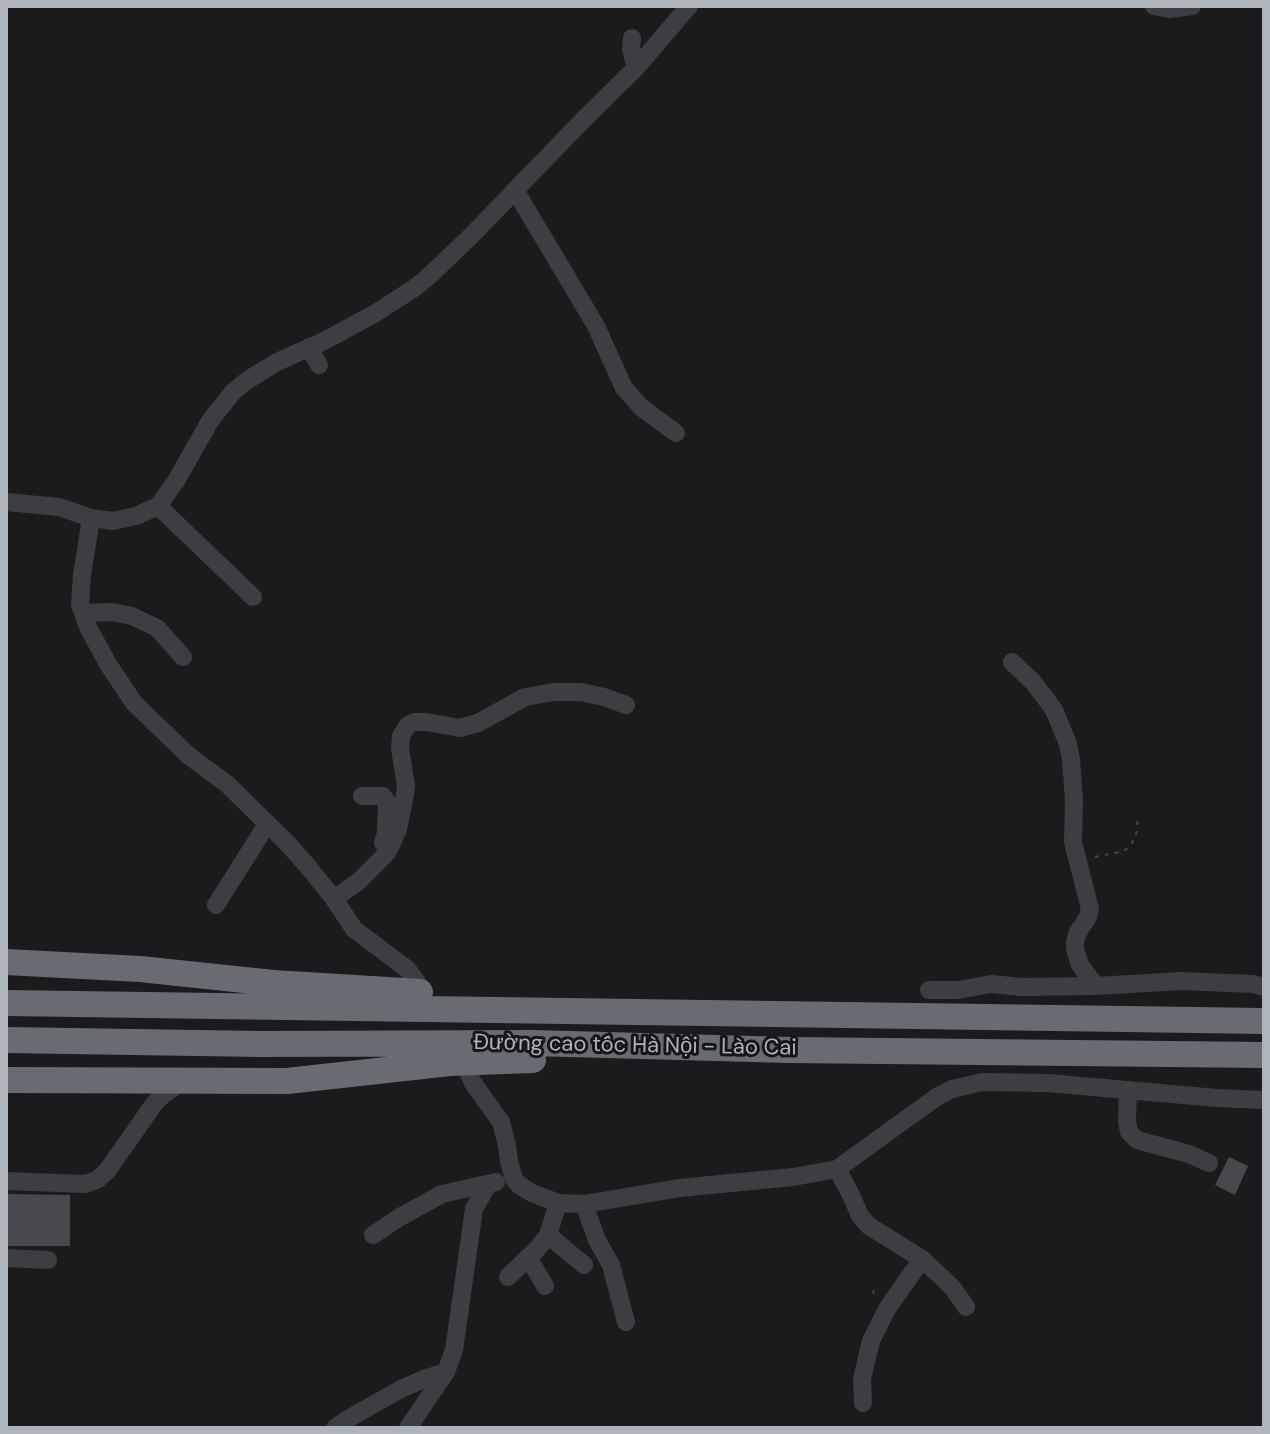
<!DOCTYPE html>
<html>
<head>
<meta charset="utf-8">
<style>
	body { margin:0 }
	#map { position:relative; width:1270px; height:1434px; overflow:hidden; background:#1b1b1d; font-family:"DM Sans",sans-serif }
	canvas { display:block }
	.frame { position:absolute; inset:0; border:8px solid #aeb4bb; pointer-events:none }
</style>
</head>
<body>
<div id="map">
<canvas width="1270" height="1434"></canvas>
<div class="frame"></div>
</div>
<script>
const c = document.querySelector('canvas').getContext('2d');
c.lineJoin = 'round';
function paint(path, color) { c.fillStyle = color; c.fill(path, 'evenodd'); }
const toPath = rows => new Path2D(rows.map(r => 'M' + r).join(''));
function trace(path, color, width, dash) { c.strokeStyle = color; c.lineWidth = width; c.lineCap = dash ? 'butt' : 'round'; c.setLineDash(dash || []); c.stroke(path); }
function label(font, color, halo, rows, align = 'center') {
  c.font = font + ' "DM Sans",sans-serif'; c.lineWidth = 6; c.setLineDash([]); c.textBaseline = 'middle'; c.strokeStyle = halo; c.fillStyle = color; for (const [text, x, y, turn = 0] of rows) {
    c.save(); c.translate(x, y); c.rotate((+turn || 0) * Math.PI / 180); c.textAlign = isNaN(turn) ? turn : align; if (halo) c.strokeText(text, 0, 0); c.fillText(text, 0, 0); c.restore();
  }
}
paint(toPath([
	[1229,1157,1248,1166,1235,1195,1215,1185],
	[6,1194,70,1195,70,1246,6,1246]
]), '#48494d');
trace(toPath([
	[1095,857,1124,851,1130,846,1136,836,1138,816],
	[873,1290,875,1297]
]), '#424548', 2, [4, 6]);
trace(toPath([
	[1154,6,1169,9,1192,6],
	[632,38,631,49,636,68],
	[515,190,596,326,624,388,642,408,676,433],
	[309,347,319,365],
	[6,502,59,507,91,518,113,521,136,516,158,506,176,481,210,421,233,392,246,381,277,362,324,341,374,314,413,289,427,278,471,236,584,119,636,68,689,6],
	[158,506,253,597],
	[91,518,82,575,80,605,88,627,108,664,134,703,189,756,227,784,288,844,310,869,334,899,354,929,407,969,417,982],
	[83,613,112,612,132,616,157,628,183,657],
	[1012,662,1032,681,1046,699,1054,710,1068,744,1071,760,1074,800,1073,842,1090,909,1088,917,1078,932,1075,942,1075,949,1080,965,1096,986],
	[362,796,383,796,387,802,386,833,383,843],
	[334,899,359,881,386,854,392,843,398,829,404,800,406,786,400,748,401,736,408,725,414,722,426,722,460,728,478,723,525,697,554,692,581,692,604,697,626,705],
	[216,905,267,824],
	[929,990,958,990,991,984,1022,987,1096,986,1181,981,1253,984,1264,987],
	[467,1070,473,1083,501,1122,507,1145,509,1161,514,1179,519,1185,532,1193,558,1203,584,1204,679,1188,793,1177,837,1169,938,1096,952,1089,982,1082,1048,1083,1217,1098,1264,1100],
	[1128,1090,1127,1121,1129,1132,1137,1140,1189,1154,1209,1163],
	[837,1169,851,1195,860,1216,869,1226,922,1259,952,1287,966,1307],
	[6,1181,85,1184,97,1180,107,1171,154,1104,164,1094,183,1081],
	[584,1204,597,1240,611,1265,626,1322],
	[373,1235,400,1217,442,1194,496,1182],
	[548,1235,584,1265],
	[528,1257,545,1286],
	[6,1258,48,1260],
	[508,1277,539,1247,548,1235,558,1203],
	[863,1403,862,1379,871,1341,887,1309,922,1259],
	[335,1428,346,1420,401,1389,426,1378,446,1372],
	[408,1428,446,1372,454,1350,474,1209,488,1184]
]), '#3c3e42', 18);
trace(toPath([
	[6,962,140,969,273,983,420,992],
	[6,1003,1264,1021],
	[6,1040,261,1044,533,1043,789,1050,1264,1055],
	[6,1080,287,1081,450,1063,533,1060]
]), '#686c72', 26);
label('22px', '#aeb4bb', '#161618', [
	["Đường cao tốc Hà Nội - Lào Cai",635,1046,1]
]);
</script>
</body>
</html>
